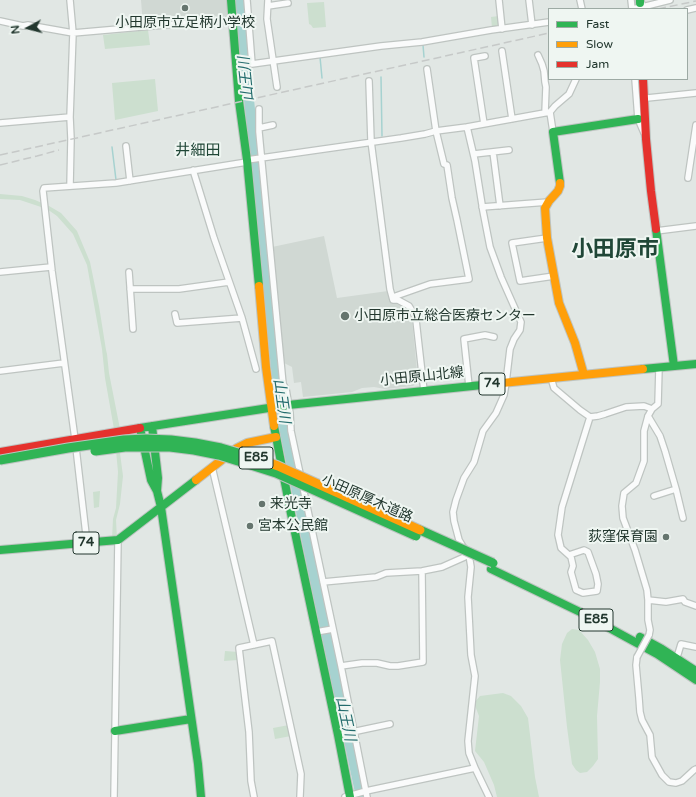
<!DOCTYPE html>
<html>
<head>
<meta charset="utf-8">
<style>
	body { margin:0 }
	#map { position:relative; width:696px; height:797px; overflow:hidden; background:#e1e7e4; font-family:"Varela Round",sans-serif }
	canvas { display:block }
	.legend { position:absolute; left:548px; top:8px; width:140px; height:72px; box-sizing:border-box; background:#eff6f2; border:1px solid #9daaa4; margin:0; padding:5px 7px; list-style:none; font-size:12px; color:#22372e }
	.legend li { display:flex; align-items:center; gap:8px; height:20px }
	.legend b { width:20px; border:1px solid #9daaa4 }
	.north { position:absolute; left:8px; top:8px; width:40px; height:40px; -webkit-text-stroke:3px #eff6f2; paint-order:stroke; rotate:263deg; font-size:11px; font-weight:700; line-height:16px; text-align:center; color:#22372e }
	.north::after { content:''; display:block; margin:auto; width:14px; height:18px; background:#22372e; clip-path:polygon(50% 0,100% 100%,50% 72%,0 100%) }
</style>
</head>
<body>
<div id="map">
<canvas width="696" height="797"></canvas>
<ul class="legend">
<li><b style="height:5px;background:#30b455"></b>Fast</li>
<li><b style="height:5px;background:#ff9f0a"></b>Slow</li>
<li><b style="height:5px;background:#e5322d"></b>Jam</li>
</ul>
<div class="north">N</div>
</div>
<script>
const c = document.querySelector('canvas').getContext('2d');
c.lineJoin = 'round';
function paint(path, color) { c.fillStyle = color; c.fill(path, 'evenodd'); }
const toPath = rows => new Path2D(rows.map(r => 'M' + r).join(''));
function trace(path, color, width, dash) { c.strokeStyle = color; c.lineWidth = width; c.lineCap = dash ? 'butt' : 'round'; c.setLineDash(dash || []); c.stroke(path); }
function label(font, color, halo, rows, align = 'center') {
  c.font = font + ' "Varela Round","Noto Sans JP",sans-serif'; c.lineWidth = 4; c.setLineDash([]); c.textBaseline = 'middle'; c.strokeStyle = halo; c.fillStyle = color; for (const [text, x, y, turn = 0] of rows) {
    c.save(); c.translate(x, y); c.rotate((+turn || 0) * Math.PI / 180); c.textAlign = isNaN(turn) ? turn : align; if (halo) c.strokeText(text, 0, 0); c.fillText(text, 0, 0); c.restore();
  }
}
paint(toPath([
	[141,0,227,0,228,15,143,25],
	[324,236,337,298,388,291,389,292,391,303,397,304,403,307,409,312,412,320,418,381,413,386,385,389,374,387,362,388,352,392,303,397,301,382,294,383,292,367,284,363,272,247]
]), '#d0d8d3');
paint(toPath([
	[324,2,326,27,313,28,311,25,309,24,307,3],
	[499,16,500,26,498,27,492,28,491,17],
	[148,30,150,45,105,49,103,35],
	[155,79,158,111,115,120,112,83],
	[0,194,22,196,35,200,49,206,61,213,77,231,90,262,99,306,106,350,107,354,109,373,121,434,120,453,123,476,120,504,116,520,117,539,112,539,113,519,116,508,118,472,114,429,105,378,102,349,87,265,73,234,57,216,47,209,20,200,0,199],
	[100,491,99,507,94,508,93,492],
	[572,629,579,630,588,640,595,652,600,669,600,682,597,716,598,759,593,766,587,772,580,773,576,770,572,764,567,727,560,660,562,644,567,633],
	[225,651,238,652,238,660,224,661],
	[503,693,511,696,521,706,528,718,535,777,539,797,497,797,494,785,484,762,475,751,479,716,474,703,480,696],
	[289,725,291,736,275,739,273,728]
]), '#ccdfcf');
trace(toPath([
	[423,45,424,57],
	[320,57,322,78],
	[381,77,382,136],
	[112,147,116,180]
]), '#a6d2d0', 1.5);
trace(toPath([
	[239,0,276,368,285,432,313,571,361,797]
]), '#a6d2d0', 10);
const street = toPath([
	[247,0,252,64,381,46,422,42,491,30,549,22],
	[268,0,267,19,277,87],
	[499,0,502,29],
	[529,0,532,25],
	[580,0,582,9],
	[631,0,632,9,642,7,642,4],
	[268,6,288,3],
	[642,7,670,0],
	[687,10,696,8],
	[0,21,23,26,28,25,73,33,233,19],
	[502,51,512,119],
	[538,55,542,64,544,71,545,82,546,87,545,113],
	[635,79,638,119,644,133],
	[369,81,371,141,390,289,393,300,398,300,409,306,415,316,416,320,424,391],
	[647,98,696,93],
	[259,109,259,132,283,384,286,389,290,413,291,431,341,666,367,797],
	[550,112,553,132],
	[0,123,70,117],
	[484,124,474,58,485,56],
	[259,128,273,125],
	[126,146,130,181],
	[493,152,500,206],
	[474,154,509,150],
	[247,160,401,138,425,134,436,131,467,127,550,112,555,106,569,94,576,79],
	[193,170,198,186,214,238,242,318,256,369],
	[688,178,696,125],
	[70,186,71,139,70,117,73,33,70,0],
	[482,207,548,202],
	[656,231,696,226],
	[547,238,512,243,520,281,554,276],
	[0,272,51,267],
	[129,272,133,329],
	[130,289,179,289,229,282],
	[393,297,430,284,469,279,457,220,452,198,447,165,444,164,436,131,427,69],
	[175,314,177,323,242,318],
	[0,371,64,363],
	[551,378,554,388,580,410,590,417],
	[469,386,464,339,485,335,494,337],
	[648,416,660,436,665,451,676,489,683,518],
	[212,467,254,645],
	[654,496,676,489],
	[87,543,75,439,52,271,43,191,44,188,116,183,247,162],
	[569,555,584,550,588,552,596,574,598,584,597,591,583,593,576,590,571,572,573,566,571,557,561,548,558,535,562,507,590,417,598,416,605,414,626,407,644,406,652,409],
	[323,582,376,577,386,573,422,571,442,567,469,555],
	[648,600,666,602,683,599,685,602,696,606],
	[316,632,333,629],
	[649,635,650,630,648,620,648,600,647,590,635,550,623,518,622,506,624,493,636,483,644,461,644,431,648,416,652,409,658,404,659,368],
	[678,654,681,644,696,647],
	[637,657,636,665,639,698,640,712,642,720,650,735,652,757,662,775,669,782,676,783,682,781,694,770,696,769],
	[341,666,362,663,377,663,390,666,398,666,423,662,422,571],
	[338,735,390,724],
	[475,768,489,797],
	[114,797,118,540],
	[254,797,251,781,249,732,239,648,272,641,301,774,300,797],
	[345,797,366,791,475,768,469,753,468,741,475,676,471,655,468,597,471,567,469,555,462,545,459,540,454,521,453,512,456,500,464,478,474,462,483,431,496,413,504,395,506,383,510,349,514,339,520,330,521,322,501,277,490,247,483,211,475,161,467,127]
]);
const fast = toPath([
	[231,0,239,101,247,160,259,286],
	[640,0,640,3],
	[560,183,553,132,638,119],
	[656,229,674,366],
	[643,369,696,364],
	[274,426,290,509,338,735,350,797],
	[196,480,161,507,198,764,201,797],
	[157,491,151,480,140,428,288,405,492,384],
	[0,550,118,540,161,507,157,491,158,478,152,426],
	[491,569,580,612,657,654,696,680],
	[640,637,662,649,696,671],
	[115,731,191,719]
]);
const slow = toPath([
	[560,183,560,186,558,191,549,201,545,208,547,238,559,303,575,343,584,375],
	[259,286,266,367,274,426],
	[492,384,643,369],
	[196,480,237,448,247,443,276,437]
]);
const jam = toPath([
	[643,79,646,139,651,191,656,229],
	[0,452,140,428]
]);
trace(street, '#bec4c1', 8);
trace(fast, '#bec4c1', 10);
trace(slow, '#bec4c1', 10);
trace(jam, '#bec4c1', 10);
trace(street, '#fafbfb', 5.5);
trace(fast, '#30b455', 8);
trace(slow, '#ff9f0a', 8);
trace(jam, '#e5322d', 8);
trace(toPath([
	[658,9,696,1],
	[0,155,549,33],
	[0,165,37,156,59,150]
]), '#c6c9c8', 1.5, [8, 4]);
const streetBridge = toPath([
	[637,657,649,635]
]);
const fastBridge = toPath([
	[95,451,125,447,170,447,194,450,219,455,276,473,416,536],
	[0,460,68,448,124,440,146,439,171,440,195,443,221,448,262,460],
	[420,530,493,563]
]);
const slowBridge = toPath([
	[262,460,278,466,420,530]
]);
trace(streetBridge, '#bec4c1', 8, []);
trace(fastBridge, '#bcc3c0', 11, []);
trace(slowBridge, '#bcc3c0', 11, []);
trace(streetBridge, '#fafbfb', 5.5);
trace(fastBridge, '#30b455', 9);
trace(slowBridge, '#ff9f0a', 9);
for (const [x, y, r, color] of [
	[185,8,4,"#65756e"],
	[345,316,5,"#65756e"],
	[262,504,4,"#65756e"],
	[250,526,4,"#65756e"],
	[666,537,4,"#65756e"]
]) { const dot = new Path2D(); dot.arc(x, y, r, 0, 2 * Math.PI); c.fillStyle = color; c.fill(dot); trace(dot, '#eff6f2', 1.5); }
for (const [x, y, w] of [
	[492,384,26],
	[256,458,34],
	[86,543,26],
	[596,620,34]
]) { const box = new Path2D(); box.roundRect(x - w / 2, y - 11, w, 22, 3); c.fillStyle = '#eff6f2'; c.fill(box); trace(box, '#22372e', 1); }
label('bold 13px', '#22372e', null, [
	["74",492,384],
	["E85",256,458],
	["74",86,543],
	["E85",596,620]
]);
label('14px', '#22372e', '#eff6f2', [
	["小田原市立足柄小学校",185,23,"center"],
	["小田原市立総合医療センター",354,316],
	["来光寺",270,504],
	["宮本公民館",258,526],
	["荻窪保育園",658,537,"right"]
], 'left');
label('14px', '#22372e', '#eff6f2', [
	["小田原山北線",422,377,-6],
	["小田原厚木道路",367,499,24]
]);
label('italic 15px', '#236c6d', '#eff6f2', [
	["山王川",247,79,-96],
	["山王川",281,401,82],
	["山王川",345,719,78]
]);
label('15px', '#204737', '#eff6f2', [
	["井細田",198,151]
]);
label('bold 22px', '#204737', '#eff6f2', [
	["小田原市",615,250]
]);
</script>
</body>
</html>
